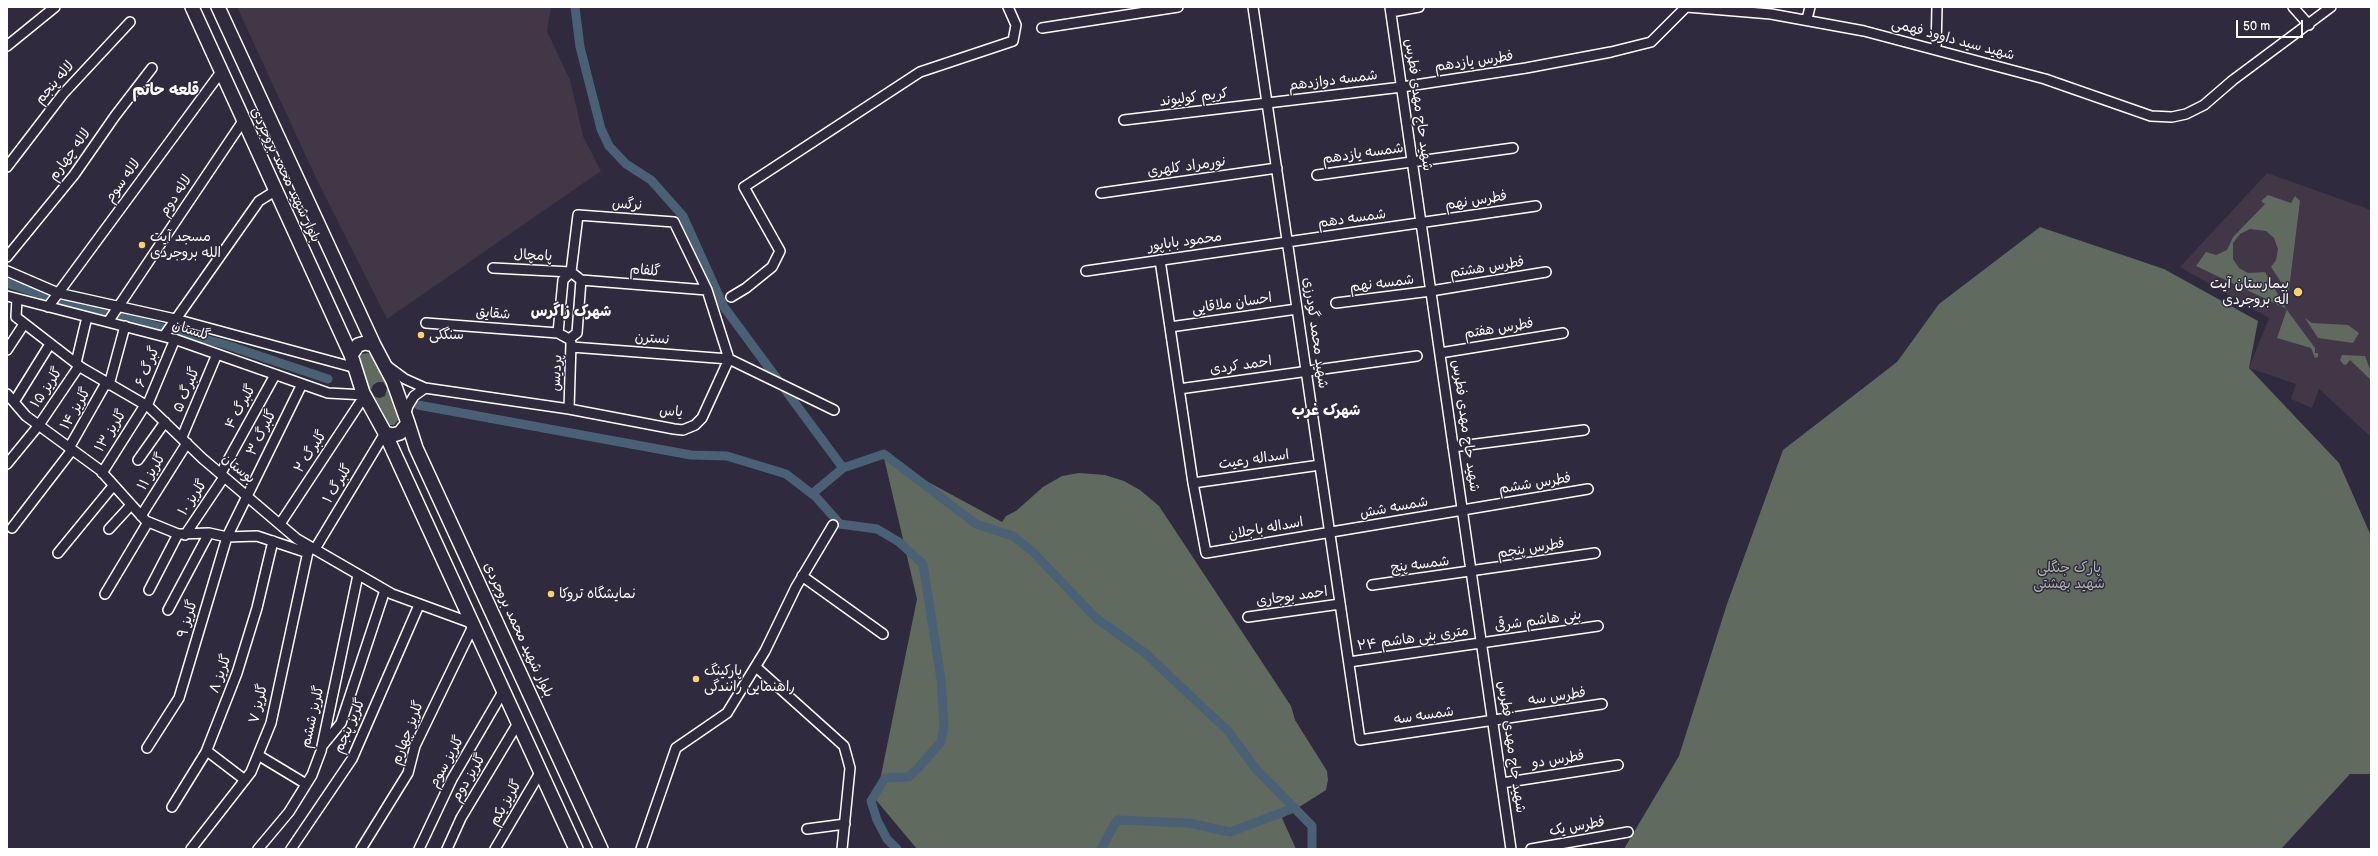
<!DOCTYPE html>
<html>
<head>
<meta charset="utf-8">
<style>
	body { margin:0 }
	#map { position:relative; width:2378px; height:856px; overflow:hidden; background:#2f2a3d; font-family:"Balsamiq Sans",sans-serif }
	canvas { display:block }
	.frame { position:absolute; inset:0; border:8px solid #fff; pointer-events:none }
	.scale { position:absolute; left:2236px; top:20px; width:67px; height:18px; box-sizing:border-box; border:2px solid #fff; border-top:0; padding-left:5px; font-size:12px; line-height:14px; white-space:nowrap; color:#fff; -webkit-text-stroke:3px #2f2a3d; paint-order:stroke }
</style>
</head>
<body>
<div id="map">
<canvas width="2378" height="856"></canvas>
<div class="frame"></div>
<div class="scale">50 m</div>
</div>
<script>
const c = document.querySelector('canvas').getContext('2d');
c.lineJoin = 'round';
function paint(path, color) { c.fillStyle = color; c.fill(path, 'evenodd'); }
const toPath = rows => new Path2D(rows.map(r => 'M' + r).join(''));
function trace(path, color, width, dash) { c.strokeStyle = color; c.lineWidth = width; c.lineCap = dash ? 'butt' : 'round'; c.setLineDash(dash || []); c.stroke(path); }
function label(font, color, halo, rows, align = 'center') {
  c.font = font + ' "Balsamiq Sans","Playpen Sans Arabic",sans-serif'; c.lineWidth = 3; c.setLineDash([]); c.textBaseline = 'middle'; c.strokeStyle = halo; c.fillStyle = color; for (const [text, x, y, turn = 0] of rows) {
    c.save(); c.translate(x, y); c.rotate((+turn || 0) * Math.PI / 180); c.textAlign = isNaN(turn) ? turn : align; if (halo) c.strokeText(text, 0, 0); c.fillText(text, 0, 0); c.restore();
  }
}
paint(toPath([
	[237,7,551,7,547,31,570,80,583,136,601,171,387,319,317,180],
	[2267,173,2371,210,2371,437,2319,389,2312,408,2291,399,2296,384,2249,368,2269,318,2180,267]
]), '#413746');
paint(toPath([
	[2268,195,2291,203,2295,196,2300,201,2289,289,2287,291,2271,267,2276,260,2278,249,2274,238,2266,231,2250,229,2240,234,2233,243,2233,259,2239,268,2248,273,2265,272,2287,310,2315,348,2315,353,2318,353,2318,357,2315,358,2311,348,2277,338,2287,309,2196,266,2206,252,2216,255,2227,250,2233,237,2265,204,2261,201],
	[2040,227,2164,269,2258,321,2249,368,2339,463,2371,536,2371,774,2350,774,2281,849,1624,849,1679,756,1727,604,1783,450,1897,362,1939,304],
	[2305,318,2312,323,2348,325,2359,333,2353,343,2318,338],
	[368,353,376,359,396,400,399,419,394,425,390,425,385,422,364,381,358,357,361,354],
	[378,382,383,382,387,388,385,396,380,398,375,397,371,390,373,385],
	[2342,355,2365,356,2371,372,2371,380,2350,360,2346,365,2343,364,2340,360],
	[884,458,1002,522,1006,516,1016,511,1043,487,1062,476,1079,473,1105,475,1124,481,1140,490,1159,506,1291,706,1295,720,1327,771,1328,780,1326,790,1282,818,1296,849,917,849,876,800,917,599]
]), '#616a5e');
trace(toPath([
	[575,7,580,47,601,129,609,146,626,164,651,180,683,216,724,307,843,468,884,454,976,524,1013,536,1032,551,1096,618,1145,653,1228,731,1256,769,1312,826,1312,849],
	[7,283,49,297],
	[58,300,106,313],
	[118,316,163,328],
	[174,331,227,345,328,379],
	[418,405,691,455,727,456,786,474,816,497,840,524,877,529,899,542,923,564,941,679,944,726,941,742,918,768,909,777,885,778,871,801,877,820,887,839,897,849],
	[812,494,843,468],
	[1101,849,1117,820,1189,823,1230,832,1294,808]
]), '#4a6074', 9);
const minor = toPath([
	[1253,7,1360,740,1602,704],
	[1390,7,1511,849],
	[1687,7,1771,14,1864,31,2045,79,2151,116,2172,117,2186,114,2204,105,2233,80,2331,7],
	[2293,7,2309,25],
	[1391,12,1419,7],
	[1807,19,1810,7],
	[1042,28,1178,7],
	[7,46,55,7],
	[1936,50,1937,7],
	[1124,120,1402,87,1526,68,1611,52,1651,42,1686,7],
	[7,167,63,94,130,22],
	[1317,175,1513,148],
	[1101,193,1277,168],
	[7,257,74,175,115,116,152,68],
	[1160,260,1193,483,1206,553,1588,489],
	[7,271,58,293,175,319,356,368],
	[1086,271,1536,206],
	[571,272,581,280,577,333,569,339,558,333,563,280,571,272],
	[581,280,707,290],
	[7,296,177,340,328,393,365,395,280,524],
	[731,297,746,288,772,267,780,251,744,187,920,72,1013,41,1016,25,1008,7],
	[17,299,16,317,82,368,149,407,202,458,297,539,392,594,474,624,415,746,408,773,361,849],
	[1336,303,1431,291,1546,272],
	[48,307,221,72],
	[108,322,243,121],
	[426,323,558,333],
	[1170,327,1297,309],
	[164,336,259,201,275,191],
	[572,347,729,359,834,410],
	[7,350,24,324],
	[1440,353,1563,333],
	[76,363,87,317],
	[386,365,405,379,425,388,569,409,674,429,683,430,695,425,702,418,729,359,707,290,674,222,578,215,571,272,493,268],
	[109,385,125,326],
	[1179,389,1417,356],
	[7,394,26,416,100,470,146,521,178,534,209,533,227,537,257,536,308,553],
	[14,402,50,344],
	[147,406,175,339],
	[569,409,571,343],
	[405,416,408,406,414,396,425,388],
	[182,437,217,354],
	[1453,447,1584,430],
	[69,448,106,383],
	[138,460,165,422],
	[7,464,39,425,79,366],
	[102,473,145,405],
	[221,473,275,375],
	[1193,483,1320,465],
	[141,516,187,443],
	[12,528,72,450],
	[109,529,131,505],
	[185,535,224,477],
	[315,549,385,433],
	[58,553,113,486],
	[802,576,883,634],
	[1372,585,1595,553],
	[149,590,178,534],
	[105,594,148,522],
	[168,610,209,533],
	[1248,617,1340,604],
	[1349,662,1598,626],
	[756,667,844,746,850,768,842,849],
	[323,745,341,723,385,590],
	[147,748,179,698,227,537,302,384],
	[207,751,245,780],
	[258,755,306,784],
	[1502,783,1618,765],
	[172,807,206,752,237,673,257,608,273,541],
	[807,829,845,824],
	[191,849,251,772,271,723,309,547],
	[258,849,289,812,312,775,321,751,358,575],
	[291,849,352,759,419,605],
	[419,849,452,779,504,690],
	[447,849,461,818,518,723],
	[495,849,541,771],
	[641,849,676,748,727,713,765,651,796,587,833,525],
	[1531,849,1628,832]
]);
const highway = toPath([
	[192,7,351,355,363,393,385,433,393,435,400,433,408,423,393,381,374,345,365,343,358,345,351,355],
	[218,7,374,345],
	[408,423,416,448,601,849],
	[385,433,576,849]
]);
trace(minor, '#fff', 12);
trace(highway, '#fff', 16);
trace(minor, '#2f2a3d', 9);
trace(highway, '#2f2a3d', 13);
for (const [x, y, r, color] of [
	[142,245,4,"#ffd166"],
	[2298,292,5,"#ffd166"],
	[421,335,4,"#ffd166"],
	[551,594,4,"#ffd166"],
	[696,679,4,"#ffd166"]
]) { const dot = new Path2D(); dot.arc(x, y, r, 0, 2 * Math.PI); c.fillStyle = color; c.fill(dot); trace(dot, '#2f2a3d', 1.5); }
label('14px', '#fff', '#2f2a3d', [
	["شهید سید داوود فهمی",1953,40,15],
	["فطرس یازدهم",1474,62,-8],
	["شمسه دوازدهم",1333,81,-7],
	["لاله پنجم",55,83,-49],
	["کریم کولیوند",1194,98,-7],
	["شهید حاج مهدی فطرس",1418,105,82],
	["شمسه یازدهم",1363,154,-8],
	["لاله چهارم",70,155,-54],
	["نورمراد کلهری",1187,167,-8],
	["بلوار شهید محمد بروجردی",285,175,65],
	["لاله سوم",123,181,-54],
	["لاله دوم",176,196,-56],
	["فطرس نهم",1476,201,-9],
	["نرگس",627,205,4],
	["شمسه دهم",1352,219,-8],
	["محمود باباپور",1185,242,-8],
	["پامچال",533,256,3],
	["فطرس هشتم",1487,268,-9],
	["گلفام",645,271,5],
	["شمسه نهم",1382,284,-7],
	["احسان ملاقایی",1232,304,-8],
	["شقایق",493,314,4],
	["فطرس هفتم",1499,329,-9],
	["گلستان",191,331,18],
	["شهید محمد گودرزی",1315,333,82],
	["نسترن",652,339,4],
	["احمد کردی",1241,366,-8],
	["گبرگ ۶",148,367,-68],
	["پردیس",557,373,-87],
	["گلریز ۱۵",47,388,-56],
	["گلبرگ ۵",187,390,-67],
	["گلبرگ ۴",241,407,-61],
	["گلریز ۱۴",76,409,-60],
	["یاس",671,412,4],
	["شهید حاج مهدی فطرس",1465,426,82],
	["گلریز ۱۳",111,431,-58],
	["گلبرگ ۳",262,433,-63],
	["گلبرگ ۲",311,452,-57],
	["اسداله رعیت",1254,460,-8],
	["بوستان",238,469,39],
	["گلریز ۱۱",152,472,-58],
	["گلبرگ ۱",338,484,-59],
	["فطرس ششم",1535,484,-9],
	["گلریز ۱۰",193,498,-56],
	["شمسه شش",1394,508,-10],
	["اسداله باجلان",1266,529,-10],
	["فطرس پنجم",1531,549,-9],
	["شمسه پنج",1420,565,-7],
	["احمد بوجاری",1292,597,-8],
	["گلریز ۹",188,619,-73],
	["بنی هاشم شرقی",1538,621,-8],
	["بلوار شهید محمد بروجردی",518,630,65],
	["۲۴ متری بنی هاشم",1413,639,-8],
	["گلریز ۸",221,674,-70],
	["فطرس سه",1557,697,-8],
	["گلریز ۷",259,704,-76],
	["شمسه سه",1424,716,-8],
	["گلریز ششم",313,717,-77],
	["گلریز پنجم",350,726,-66],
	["گلریز چهارم",408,733,-69],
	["شهید حاج مهدی فطرس",1511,747,82],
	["فطرس دو",1558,760,-9],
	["گلریز سوم",447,762,-61],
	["گلریز دوم",469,778,-59],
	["گلریز یکم",506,803,-60],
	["فطرس یک",1577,827,-10]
]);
label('14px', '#fff', '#2f2a3d', [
	["مسجد آیت",150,237],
	["الله بروجردی",150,253],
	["بیمارستان آیت",2289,284,"right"],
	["اله بروجردی",2289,300,"right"],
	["سنگکی",429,335],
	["نمایشگاه تروکا",559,594],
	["پارکینگ",704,671],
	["راهنمایی رانندگی",704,687]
], 'left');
label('14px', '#b0b4ae', '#2f2a3d', [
	["پارک جنگلی",2069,568],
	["شهید بهشتی",2069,584]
]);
label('bold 15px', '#fff', '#2f2a3d', [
	["شهرک زاگرس",571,312],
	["شهرک غرب",1326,411]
]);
label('bold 16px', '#fff', '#2f2a3d', [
	["قلعه حاتم",166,91]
]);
</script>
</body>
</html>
